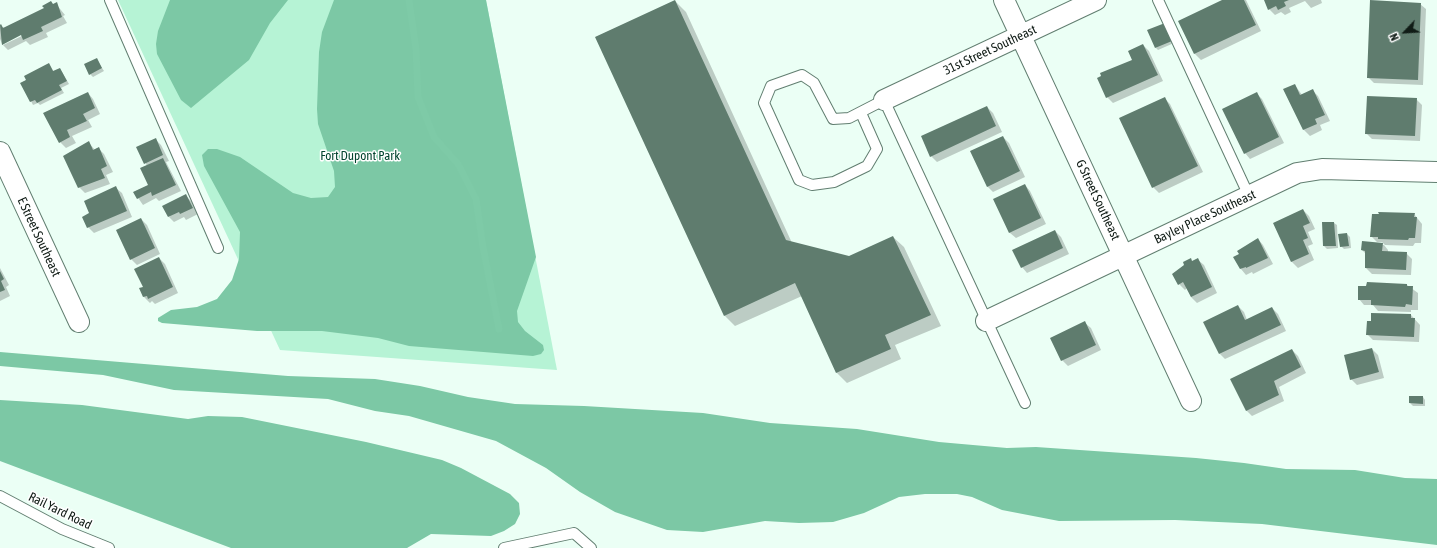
<!DOCTYPE html>
<html>
<head>
<meta charset="utf-8">
<style>
	body { margin:0 }
	#map { position:relative; width:1437px; height:548px; overflow:hidden; background:#ebfff5; font-family:"Asap Condensed",sans-serif }
	canvas { display:block }
	.north { position:absolute; left:1385px; top:12px; width:40px; height:40px; -webkit-text-stroke:3px #fff; paint-order:stroke; rotate:245deg; font-size:11px; font-weight:700; line-height:16px; text-align:center; color:#101c16 }
	.north::after { content:''; display:block; margin:auto; width:14px; height:18px; background:#101c16; clip-path:polygon(50% 0,100% 100%,50% 72%,0 100%) }
</style>
</head>
<body>
<div id="map">
<canvas width="1437" height="548"></canvas>
<div class="north">N</div>
</div>
<script>
const c = document.querySelector('canvas').getContext('2d');
c.lineJoin = 'round';
function paint(path, color) { c.fillStyle = color; c.fill(path, 'evenodd'); }
const toPath = rows => new Path2D(rows.map(r => 'M' + r).join(''));
function trace(path, color, width, dash) { c.strokeStyle = color; c.lineWidth = width; c.lineCap = dash ? 'butt' : 'round'; c.setLineDash(dash || []); c.stroke(path); }
function label(font, color, halo, rows, align = 'center') {
  c.font = font + ' "Asap Condensed",sans-serif'; c.lineWidth = 3; c.setLineDash([]); c.textBaseline = 'middle'; c.strokeStyle = halo; c.fillStyle = color; for (const [text, x, y, turn = 0] of rows) {
    c.save(); c.translate(x, y); c.rotate((+turn || 0) * Math.PI / 180); c.textAlign = isNaN(turn) ? turn : align; if (halo) c.strokeText(text, 0, 0); c.fillText(text, 0, 0); c.restore();
  }
}
paint(toPath([
	[118,0,486,0,557,370,280,350]
]), '#b6f3d5');
paint(toPath([
	[170,0,288,0,270,23,249,60,191,108,181,100,157,54,156,44,158,31],
	[334,0,486,0,536,257,517,311,518,322,525,331,543,345,544,350,541,354,533,356,409,346,378,338,322,331,257,331,162,323,158,321,158,318,171,310,197,307,217,299,232,280,239,259,240,232,204,166,202,155,208,149,217,149,240,157,293,193,311,198,328,197,335,187,334,171,318,124,317,109,319,52,322,32],
	[0,352,288,376,375,379,420,386,468,397,515,404,584,406,703,413,770,423,857,429,939,442,1007,448,1036,447,1196,458,1244,463,1286,469,1355,470,1405,478,1437,479,1437,545,1262,524,1175,520,1059,521,1002,510,972,497,957,494,925,494,899,497,864,513,833,522,799,523,765,521,703,532,667,530,615,512,580,492,546,468,496,441,409,416,375,411,328,399,174,390,103,375,0,366],
	[0,400,82,405,188,419,208,416,242,417,366,442,442,460,461,468,510,494,519,503,520,514,515,524,504,531,491,536,431,534,407,548,231,548,0,461]
]), '#7cc8a5');
paint(toPath([
	[1225,0,1246,0,1261,31,1201,60,1195,54,1180,21],
	[1265,0,1321,0,1322,3,1311,8,1305,1,1289,8,1291,12,1285,15,1281,12,1275,15,1269,9],
	[675,1,686,12,792,243,849,258,893,237,904,247,941,326,895,345,901,359,847,383,837,373,802,296,735,326,725,316,596,37],
	[56,4,65,15,63,16,67,23,46,33,48,37,30,45,26,41,8,50,2,44,0,39,0,26,5,28],
	[25,32,26,34,3,45,3,43],
	[1420,4,1426,9,1423,85,1374,83,1368,77],
	[1165,24,1174,43,1158,50,1156,48],
	[1143,45,1149,51,1163,81,1113,103,1107,97],
	[97,60,104,71,93,77,90,74],
	[49,64,54,72,60,69,62,72,69,84,61,88,64,93,40,105,38,103,33,105,22,83],
	[1295,85,1302,95,1312,90,1318,96,1330,121,1320,125,1322,130,1310,136,1304,130,1284,90],
	[88,93,93,99,100,114,88,120,92,127,72,136,76,143,66,148,60,142],
	[1256,93,1262,99,1284,143,1250,159,1245,153],
	[1164,98,1170,104,1203,172,1159,193,1153,187],
	[1416,99,1422,105,1420,141,1372,139,1366,133],
	[987,107,993,113,1002,132,937,162,931,156],
	[1003,137,1009,143,1025,177,993,192,987,186],
	[155,139,161,145,169,161,166,162,181,191,159,201,156,198,143,205,134,192,149,185,147,166,138,147],
	[89,143,95,150,98,148,104,154,113,172,106,175,110,184,85,193,79,187],
	[1025,185,1030,191,1046,224,1016,238,1010,233,994,200],
	[116,188,122,193,132,217,94,233,88,227,91,214],
	[185,195,191,201,198,214,186,220,184,217,174,222,169,217],
	[1303,210,1309,216,1315,229,1308,232,1313,244,1308,246,1314,260,1298,268,1292,262,1274,224],
	[1414,214,1422,224,1421,243,1415,243,1413,246,1385,245,1382,242,1377,242,1371,236],
	[141,219,147,225,160,254,137,265,131,259],
	[1323,223,1334,223,1337,225,1338,248,1327,249,1324,246],
	[1055,231,1061,237,1069,254,1027,273,1022,267],
	[1347,234,1350,237,1351,248,1344,249,1341,246],
	[1258,239,1263,245,1273,264,1253,274,1252,272,1246,275,1241,269],
	[1363,242,1384,245,1388,250,1388,253,1406,253,1412,259,1411,275,1372,274,1366,268,1366,254,1362,250],
	[159,258,165,264,178,293,155,304,152,301,150,303,144,297,140,289,144,287],
	[1198,260,1204,265,1217,293,1197,303,1191,297,1187,288,1185,290,1179,284,1193,262],
	[0,268,9,285,6,287,10,296,0,301],
	[1407,285,1418,293,1418,310,1411,310,1411,312,1378,311,1373,305,1364,305,1359,299],
	[1238,306,1244,312,1247,320,1272,308,1278,314,1286,331,1225,359,1220,354],
	[1372,314,1411,315,1420,325,1419,342,1373,340,1367,334,1372,322],
	[1085,323,1091,328,1101,350,1068,366,1062,360],
	[1372,349,1378,355,1384,378,1357,385,1351,379],
	[1292,350,1298,356,1306,373,1279,387,1284,401,1252,416,1246,410],
	[1423,397,1425,400,1425,406,1413,406,1410,403]
]), '#0003');
trace(toPath([
	[409,0,416,49,418,97,434,137,458,164,476,199,483,247,499,329]
]), '#7ecaa7', 7);
paint(toPath([
	[675,0,786,240,849,256,893,236,931,315,885,335,891,349,836,373,795,283,724,316,595,37],
	[1222,0,1244,0,1256,25,1194,54,1178,21],
	[1264,0,1289,0,1284,2,1286,6,1278,10,1276,6,1268,10],
	[1370,0,1421,3,1418,80,1367,78],
	[51,1,53,4,57,2,62,17,41,27,43,31,23,40,21,35,2,45,0,25,1,24,3,28,44,8,42,6],
	[1165,23,1172,41,1155,48,1147,30],
	[1143,44,1158,75,1106,98,1097,78,1101,76,1100,73,1132,60,1128,51],
	[97,58,102,68,89,75,84,64],
	[49,63,53,71,60,68,67,81,59,85,62,90,37,103,35,100,30,102,20,83,26,80,24,76],
	[1295,84,1300,95,1313,89,1325,115,1315,119,1317,124,1303,130,1283,89],
	[88,92,95,108,83,114,87,121,67,130,70,137,59,143,43,113],
	[1257,92,1279,137,1244,154,1222,109],
	[1367,96,1417,98,1415,136,1365,134],
	[1165,97,1198,166,1152,188,1119,118],
	[987,106,996,126,930,157,921,136],
	[1003,136,1020,171,987,187,970,151],
	[156,138,163,155,144,164,136,147],
	[89,141,93,150,99,147,107,166,101,169,105,178,78,188,63,156],
	[163,158,176,185,152,196,151,192,137,199,133,192,148,185,140,168],
	[1025,184,1041,218,1009,233,993,199],
	[116,186,127,211,87,228,82,217,89,213,84,201],
	[186,194,193,208,180,214,179,212,168,217,162,206],
	[1303,209,1310,223,1303,226,1308,238,1303,240,1309,254,1291,262,1273,223],
	[1378,212,1415,213,1414,217,1417,217,1415,238,1409,238,1408,240,1378,239,1378,237,1370,237,1372,214,1379,214],
	[141,218,155,248,130,260,116,230],
	[1322,222,1334,222,1336,246,1323,246],
	[1055,230,1063,248,1021,268,1012,250],
	[1347,233,1349,246,1340,247,1338,234],
	[1258,238,1268,258,1246,268,1246,267,1240,269,1233,257,1239,254,1237,251],
	[1362,241,1383,243,1382,251,1407,252,1406,270,1365,268,1365,251,1361,250],
	[159,257,173,287,148,299,147,296,143,297,139,288,143,287,134,269],
	[1191,258,1192,261,1198,258,1212,287,1191,297,1183,282,1178,285,1172,274,1184,265,1183,262],
	[0,271,4,279,1,281,5,290,0,292],
	[1367,282,1407,284,1407,286,1413,286,1412,305,1406,304,1405,307,1371,305,1371,300,1358,300,1358,286,1366,286],
	[1238,305,1245,320,1272,307,1281,325,1219,354,1203,322],
	[1371,313,1411,314,1411,318,1415,318,1414,337,1366,335,1367,321,1371,321],
	[1085,321,1096,345,1061,361,1050,338],
	[1372,348,1379,372,1350,380,1344,355],
	[1292,349,1301,367,1274,381,1279,395,1246,411,1230,379],
	[1409,396,1423,396,1423,404,1409,403]
]), '#5f7c6e');
const service = toPath([
	[110,0,218,248],
	[1158,0,1249,196],
	[861,113,877,149,867,166,834,182,812,185,799,180,764,103,771,86,802,75,814,83,833,119,849,118,884,100,1025,403],
	[0,496,62,529,109,548],
	[504,548,574,533,591,548]
]);
const minor = toPath([
	[1004,0,1191,401],
	[884,100,1096,0],
	[0,152,79,322],
	[986,321,1297,173,1322,169,1437,172]
]);
trace(service, '#617e70', 12);
trace(minor, '#617e70', 22);
trace(service, '#fff', 10);
trace(minor, '#fff', 20);
label('13px', '#101c16', '#fff', [
	["31st Street Southeast",990,50,-25],
	["G Street Southeast",1098,200,65],
	["Bayley Place Southeast",1205,217,-25],
	["E Street Southeast",39,237,65],
	["Rail Yard Road",60,511,26]
]);
label('13px', '#03452f', '#fff', [
	["Fort Dupont Park",360,156]
]);
</script>
</body>
</html>
